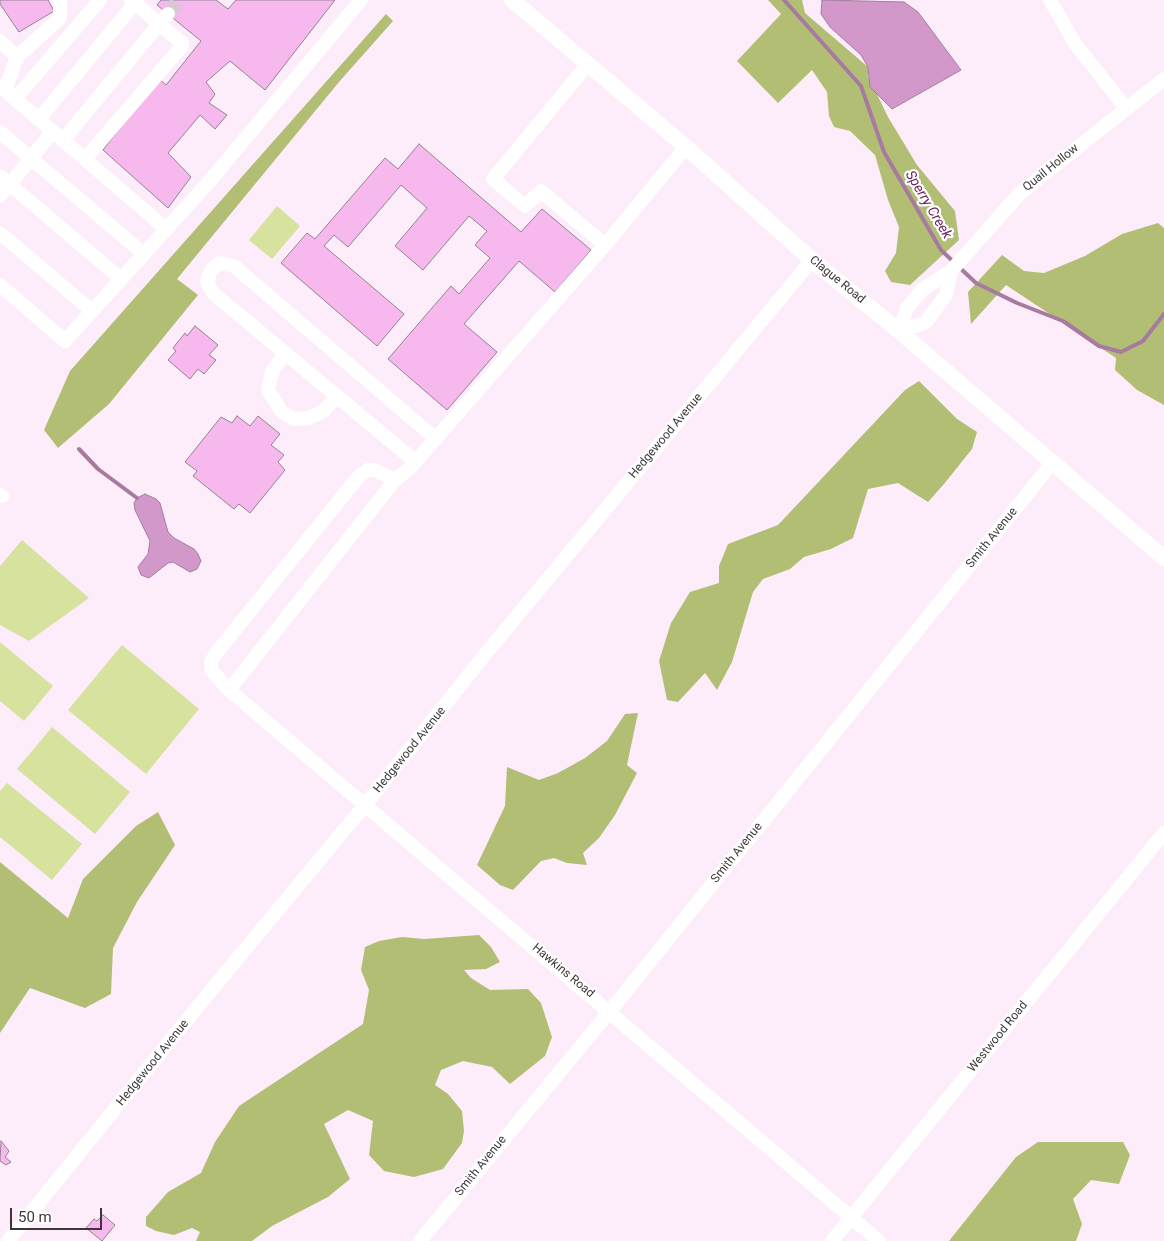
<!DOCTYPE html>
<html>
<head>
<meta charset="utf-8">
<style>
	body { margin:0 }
	#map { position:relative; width:1164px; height:1241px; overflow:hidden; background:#fdecfa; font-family:Roboto,sans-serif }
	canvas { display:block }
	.scale { position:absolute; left:10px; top:1208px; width:92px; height:22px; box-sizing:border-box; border:2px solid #3c363b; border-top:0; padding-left:6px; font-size:15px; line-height:18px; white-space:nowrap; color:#3c363b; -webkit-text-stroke:4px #fff; paint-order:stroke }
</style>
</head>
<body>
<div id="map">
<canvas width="1164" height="1241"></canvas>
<div class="scale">50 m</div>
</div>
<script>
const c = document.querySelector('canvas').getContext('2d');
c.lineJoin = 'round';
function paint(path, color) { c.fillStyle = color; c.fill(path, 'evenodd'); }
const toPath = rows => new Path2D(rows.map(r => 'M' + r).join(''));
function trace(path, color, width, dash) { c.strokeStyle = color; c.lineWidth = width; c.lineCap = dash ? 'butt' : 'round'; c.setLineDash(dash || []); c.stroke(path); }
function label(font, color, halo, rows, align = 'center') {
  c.font = font + ' Roboto,sans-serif'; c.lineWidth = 4.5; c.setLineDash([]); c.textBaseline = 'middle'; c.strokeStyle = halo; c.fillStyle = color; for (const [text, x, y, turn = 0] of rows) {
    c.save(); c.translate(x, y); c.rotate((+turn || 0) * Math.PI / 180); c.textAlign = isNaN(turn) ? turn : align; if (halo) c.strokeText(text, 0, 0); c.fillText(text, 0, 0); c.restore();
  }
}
paint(toPath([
	[277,206,300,226,272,259,249,240],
	[22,540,89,598,29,641,0,625,0,566],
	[0,642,53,686,24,721,0,701],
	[122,645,199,709,146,774,68,710],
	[52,727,130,792,95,834,17,769],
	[7,783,82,844,52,880,0,837,0,791]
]), '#d7e29f');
paint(toPath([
	[768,0,802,0,805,13,868,67,868,76,888,117,917,165,955,211,959,240,910,285,891,282,885,271,896,253,899,227,888,200,875,155,850,131,834,127,829,116,827,92,812,70,778,103,737,61,781,14],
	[386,14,393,21,339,82,177,279,198,295,109,404,58,448,44,430,70,371],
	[1158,223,1164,228,1164,405,1137,390,1115,370,1116,358,1006,285,971,324,968,292,1002,255,1024,271,1044,273,1085,256,1122,234],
	[919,381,957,419,977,432,972,449,944,484,928,502,898,483,868,489,853,538,831,549,804,557,790,569,763,579,753,592,732,662,717,690,705,673,678,702,667,700,659,661,671,623,690,592,719,583,719,566,728,544,778,525,905,390],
	[638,713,627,765,637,773,615,815,599,838,583,853,587,865,567,863,554,858,541,861,513,890,500,885,477,865,505,806,507,767,539,780,558,773,585,758,607,741,625,714],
	[158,812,175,845,137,902,113,948,111,994,85,1008,30,988,0,1033,0,862,68,918,83,879,136,826],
	[479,935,491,947,500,962,486,969,464,970,471,978,490,990,528,989,541,1003,552,1037,545,1056,510,1084,492,1067,463,1061,441,1070,435,1085,448,1094,462,1111,464,1131,462,1143,443,1169,414,1177,384,1171,369,1155,373,1121,348,1110,324,1124,350,1179,328,1197,272,1226,252,1241,196,1241,200,1232,192,1228,174,1235,156,1231,146,1226,146,1217,168,1192,201,1173,215,1142,239,1106,363,1024,369,990,361,970,365,947,379,941,402,937,424,939],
	[1038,1142,1123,1142,1130,1155,1119,1184,1091,1180,1073,1199,1082,1224,1076,1241,949,1241,1016,1157]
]), '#b3be75');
const water = toPath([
	[822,0,904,2,918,12,961,70,892,109,870,87,868,67,861,55,830,27,821,14,822,0],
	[145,494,156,499,160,503,168,532,174,538,194,549,198,554,201,561,197,569,190,572,173,562,168,563,149,578,141,575,138,567,148,554,150,541,135,510,134,503,137,498,145,494]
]);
paint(water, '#d398ca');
trace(water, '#a67b9f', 1);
trace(toPath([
	[784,0,861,86,884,152,941,250,976,283,1017,303,1063,321,1099,346,1121,352,1143,341,1164,314],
	[79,449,98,469,137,498]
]), '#a67b9f', 4);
const building = toPath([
	[0,0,48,0,54,11,19,32,0,4,0,0],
	[161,0,216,0,228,9,236,0,335,0,265,90,230,61,206,82,215,94,209,103,227,115,215,129,200,115,168,153,191,177,168,208,103,150,158,78,166,85,201,41,157,5,161,0],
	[419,144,521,232,542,209,591,250,555,292,519,261,464,324,497,352,447,410,388,359,451,286,459,294,490,258,475,245,487,231,469,216,423,270,395,246,427,208,401,185,348,247,334,235,324,246,404,314,377,346,281,263,307,233,315,239,385,158,398,169,419,144],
	[195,326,218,345,209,355,216,360,204,374,198,369,190,379,168,360,176,351,173,348,185,333,187,336,195,326],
	[237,416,250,426,258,416,280,434,271,445,284,455,278,462,285,470,250,513,239,504,234,509,193,476,197,471,185,462,221,417,232,423,237,416],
	[1,1141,9,1151,5,1157,11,1162,6,1165,0,1161,1,1141],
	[103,1215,115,1225,102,1241,86,1228,94,1219,97,1221,103,1215]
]);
paint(building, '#f7b9ed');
trace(building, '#91838f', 1);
trace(toPath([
	[168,14,179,0]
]), '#d6c8d4', 14, [14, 7]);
trace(toPath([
	[1050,0,1076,45,1126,108],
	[0,41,17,57,60,18,60,0],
	[588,64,493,179,525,206,541,191,605,245],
	[0,86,166,229],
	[5,90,17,57],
	[15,99,100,0],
	[39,119,135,3,131,0],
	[0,132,144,254],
	[63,140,159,24,135,3],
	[686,147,605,245,410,468,395,480,229,690,879,1241],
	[85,159,182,46,182,43,159,24,168,14],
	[0,176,121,279],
	[0,196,53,131],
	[0,233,92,311],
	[0,285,65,341,208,183,361,0],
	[899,331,907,308,923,289,951,271,1020,193,1164,79],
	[899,331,925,323,946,295,951,271],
	[286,353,272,371,268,390,282,412,294,419,308,418,324,411,337,396],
	[416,462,213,293,207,282,211,270,219,263,234,266,436,439],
	[0,495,2,496],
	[229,690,212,671,211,662,217,652,359,476,368,470,375,470,395,480],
	[8,1241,208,994,365,805,483,657,812,260],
	[420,1241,610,1011,1053,462],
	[832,1241,1164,833]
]), '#fff', 14);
trace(toPath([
	[512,0,686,147,812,260,899,331,1164,558]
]), '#fff', 16);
label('12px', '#3c363b', '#fff', [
	["Quail Hollow",1051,168,-39],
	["Clague Road",837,280,39],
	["Hedgewood Avenue",666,436,-50],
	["Smith Avenue",992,538,-51],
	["Hedgewood Avenue",410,750,-51],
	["Smith Avenue",737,853,-51],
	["Hawkins Road",563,971,40],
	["Westwood Road",998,1037,-51],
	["Hedgewood Avenue",153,1063,-51],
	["Smith Avenue",481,1166,-51]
]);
label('italic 14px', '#6a2462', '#fff', [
	["Sperry Creek",928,205,59]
]);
</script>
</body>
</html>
